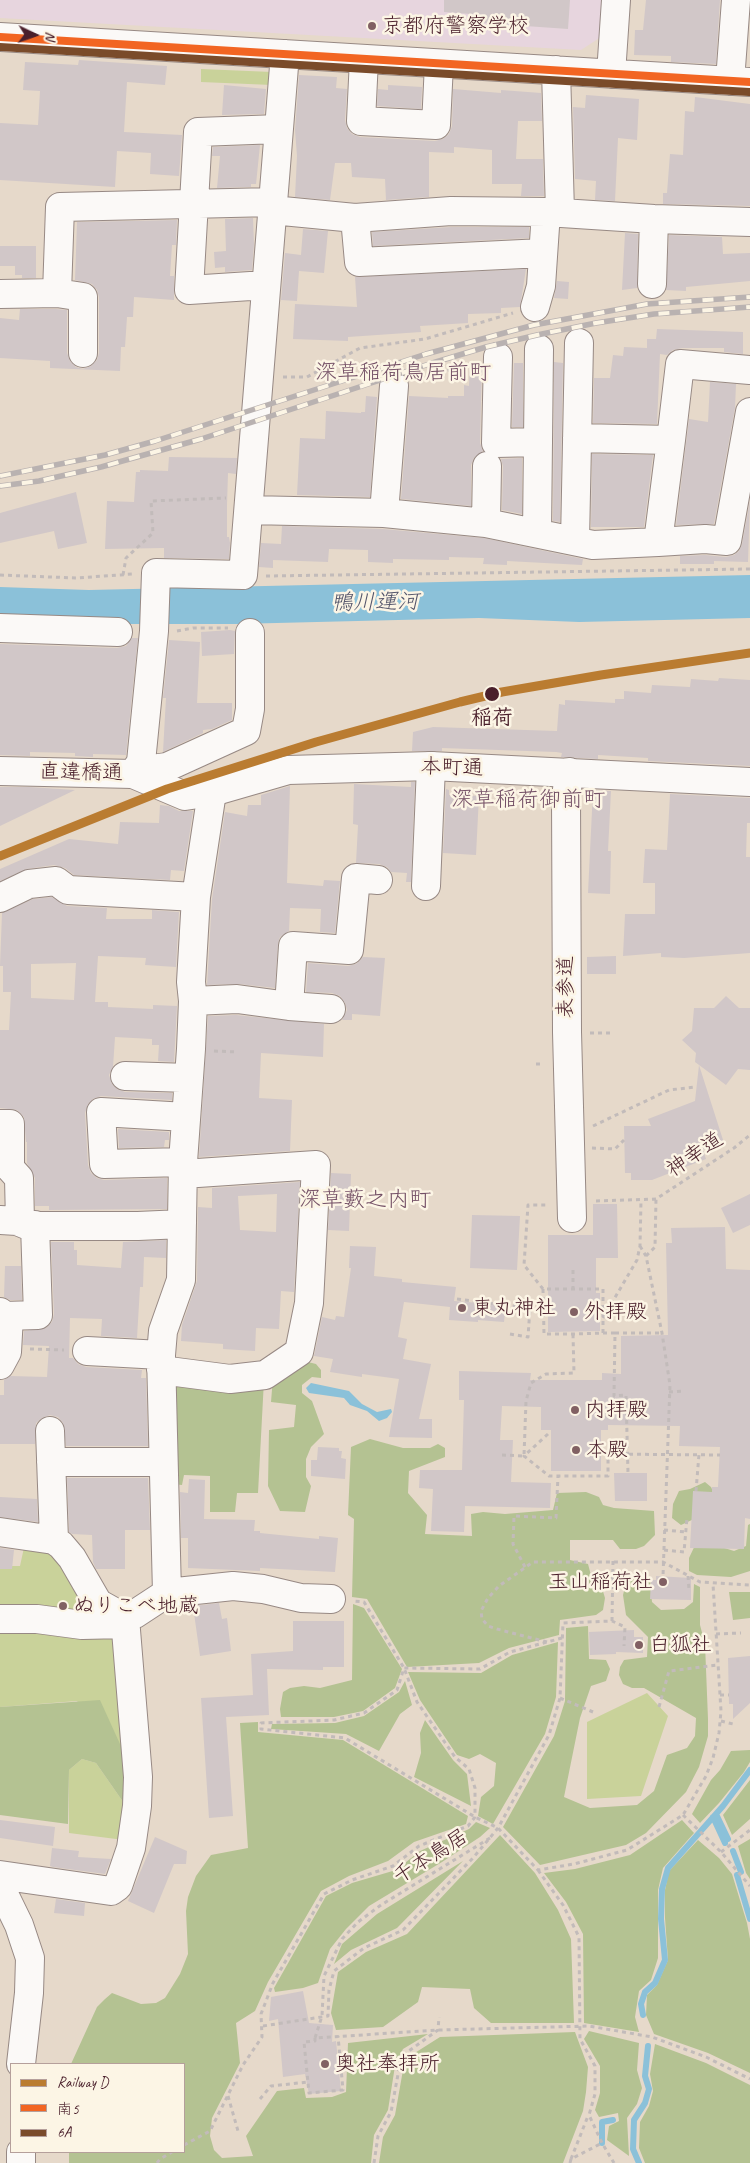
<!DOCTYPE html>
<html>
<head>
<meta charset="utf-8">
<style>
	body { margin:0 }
	#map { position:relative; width:750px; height:2163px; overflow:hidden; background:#e6d9ca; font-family:Caveat,"Klee One",sans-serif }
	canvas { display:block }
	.legend { position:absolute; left:10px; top:2063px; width:175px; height:90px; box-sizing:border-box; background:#fcf5e5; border:1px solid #b59f9b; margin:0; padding:6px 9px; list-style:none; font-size:15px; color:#4a1f2b }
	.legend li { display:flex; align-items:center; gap:10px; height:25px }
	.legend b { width:25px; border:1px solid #b59f9b }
	.north { position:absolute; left:10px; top:10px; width:50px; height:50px; -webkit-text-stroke:4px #fcf5e5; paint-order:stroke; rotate:93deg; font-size:14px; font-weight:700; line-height:20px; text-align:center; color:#4a1f2b }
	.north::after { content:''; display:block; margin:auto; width:18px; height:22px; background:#4a1f2b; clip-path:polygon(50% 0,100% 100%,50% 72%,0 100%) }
</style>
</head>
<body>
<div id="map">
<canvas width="750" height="2163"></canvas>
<ul class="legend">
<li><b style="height:6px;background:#ba7c31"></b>Railway D</li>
<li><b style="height:6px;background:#f26522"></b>南5</li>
<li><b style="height:6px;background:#7a4b2a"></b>6A</li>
</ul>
<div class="north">N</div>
</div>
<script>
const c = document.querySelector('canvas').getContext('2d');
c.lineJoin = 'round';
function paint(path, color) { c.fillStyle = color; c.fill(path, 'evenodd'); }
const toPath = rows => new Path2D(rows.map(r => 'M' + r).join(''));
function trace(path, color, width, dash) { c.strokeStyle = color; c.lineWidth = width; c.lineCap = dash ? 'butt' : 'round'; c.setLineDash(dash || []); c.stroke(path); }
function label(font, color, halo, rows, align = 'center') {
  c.font = font + ' Caveat,"Klee One",sans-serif'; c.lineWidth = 5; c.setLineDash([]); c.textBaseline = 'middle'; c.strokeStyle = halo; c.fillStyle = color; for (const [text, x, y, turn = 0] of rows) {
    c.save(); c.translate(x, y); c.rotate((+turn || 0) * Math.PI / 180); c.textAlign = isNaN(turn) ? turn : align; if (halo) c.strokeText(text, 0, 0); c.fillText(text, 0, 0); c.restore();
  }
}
paint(toPath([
	[0,0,609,0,607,33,581,50,0,18]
]), '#e7d5de');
paint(toPath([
	[201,69,272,72,272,85,201,82],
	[25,1543,48,1547,114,1619,0,1613,0,1566,20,1566],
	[0,1626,119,1631,130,1766,77,1701,0,1707],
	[647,1693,668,1716,641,1796,587,1799,587,1722],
	[82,1759,96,1763,128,1809,124,1840,69,1833,69,1770]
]), '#c9d29a');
paint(toPath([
	[304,1361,316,1364,321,1370,321,1378,312,1377,302,1385,302,1393,312,1401,324,1434,311,1447,306,1459,306,1477,311,1486,305,1512,280,1511,268,1486,269,1430,294,1427,296,1405,271,1402,273,1377],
	[175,1369,264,1380,258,1493,237,1493,235,1512,210,1512,210,1476,184,1475,182,1485,171,1484],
	[370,1439,403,1448,430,1448,438,1444,445,1448,445,1457,409,1471,408,1493,427,1515,425,1534,472,1536,471,1514,483,1512,505,1514,553,1510,557,1493,586,1492,599,1497,603,1505,614,1508,654,1511,655,1535,644,1546,636,1549,620,1549,613,1540,570,1540,570,1560,588,1564,593,1583,602,1588,605,1598,603,1610,596,1615,560,1620,559,1635,509,1648,479,1663,407,1667,367,1599,352,1597,354,1519,348,1515,351,1447],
	[705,1482,711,1487,717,1500,718,1546,734,1551,746,1546,748,1525,750,1524,750,1571,731,1577,697,1575,689,1571,689,1558,698,1539,694,1519,681,1525,672,1518,673,1504,679,1491,690,1489],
	[639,1574,650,1579,652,1602,661,1610,684,1609,693,1602,694,1584,700,1587,700,1625,705,1644,708,1719,708,1736,699,1767,686,1792,646,1833,626,1845,540,1865,503,1827,554,1736,565,1701,566,1628,588,1626,589,1659,606,1660,610,1669,606,1681,591,1686,580,1718,564,1797,590,1808,637,1805,654,1791,667,1755,687,1748,695,1736,696,1718,644,1688,632,1688,623,1684,619,1675,620,1667,624,1660,647,1657,648,1637,626,1615,623,1595,627,1579],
	[729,1592,750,1592,750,1618,733,1620],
	[353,1604,364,1608,402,1669,395,1688,363,1711,334,1717,281,1717,280,1709,283,1692,290,1688,304,1686,320,1688,352,1680],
	[558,1642,556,1697,545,1734,493,1824,478,1816,481,1797,494,1786,496,1763,480,1754,469,1759,457,1755,420,1700,408,1672,481,1673,512,1655],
	[405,1681,412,1705,400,1714,379,1751,346,1734,271,1729,272,1724,335,1723,364,1716,399,1692],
	[100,1700,130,1766,128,1809,96,1763,82,1759,69,1770,68,1824,0,1815,0,1707],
	[425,1720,453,1760,467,1774,471,1806,414,1777,421,1753,420,1733],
	[258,1722,258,1732,343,1740,468,1816,466,1824,414,1842,388,1861,349,1876,321,1891,268,1982,255,2011,236,2023,240,2063,212,2118,210,2136,214,2150,222,2158,253,2156,246,2136,277,2091,304,2088,306,2098,332,2097,346,2092,348,2043,428,2034,403,2049,395,2066,388,2110,374,2135,371,2163,69,2163,69,2152,184,2152,184,2064,71,2064,97,2007,105,1999,112,1993,141,2004,156,2003,165,1998,180,1974,188,1954,186,1911,188,1897,196,1876,211,1855,248,1848,240,1723],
	[750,1750,750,1762,744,1772,719,1803,700,1823,692,1814,711,1780,720,1770,731,1751],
	[750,1780,750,1819,732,1835,723,1815],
	[682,1820,694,1833,663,1868,658,1890,658,1958,651,1980,639,1991,635,2017,639,2032,584,2023,583,1934,566,1902,544,1873,575,1869,630,1855],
	[476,1822,490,1828,480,1837,442,1862,369,1906,346,1929,330,1949,318,1983,303,1988,275,1992,274,1988,326,1896,352,1883,396,1870,420,1851,469,1829],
	[500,1835,535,1873,558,1910,571,1939,574,2023,491,2023,474,2008,470,1989,422,1987,418,2002,383,2027,336,2030,331,2013,338,1972,366,1952,407,1934],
	[750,1839,750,1879,746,1873,738,1846],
	[698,1840,719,1858,732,1874,747,1923,750,1939,750,2073,708,2053,654,2034,646,2015,647,1995,657,1985,668,1960,665,1918,665,1890,669,1871],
	[463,1861,397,1928,351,1950,334,1964,342,1944,377,1914],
	[589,2031,639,2043,637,2070,642,2088,637,2104,627,2118,629,2156,607,2140,609,2126,619,2121,618,2113,599,2117,595,2110,600,2093,600,2066,584,2039],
	[575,2032,588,2067,586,2092,583,2111,563,2163,379,2163,383,2137,395,2115,403,2070,410,2056,440,2037],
	[655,2044,706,2063,750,2085,750,2163,645,2163,639,2148,640,2122,649,2106,653,2091,650,2074]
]), '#b4c292');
paint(toPath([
	[750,575,750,618,579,622,479,618,236,624,0,624,0,587,89,590],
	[311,1383,349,1391,362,1404,377,1412,391,1409,392,1412,387,1418,379,1421,367,1411,350,1405,344,1398,309,1393,306,1388]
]), '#8bc1d9');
trace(toPath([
	[716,1814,728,1839],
	[713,1817,725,1843],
	[733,1851,741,1872],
	[737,1875,750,1919],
	[643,2015,641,2004,645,1992,655,1983,665,1960,661,1919,662,1889,668,1868,723,1806,750,1770],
	[602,2143,602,2122,613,2120],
	[639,2163,633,2149,634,2120,645,2103,649,2089,645,2076,648,2046]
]), '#8bc1d9', 6);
paint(toPath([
	[444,0,570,0,568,29,483,23,484,15,444,12],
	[646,0,720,0,716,64,671,62,671,56,634,55,635,30,643,30],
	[79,60,167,66,165,85,127,82,124,132,182,135,179,176,150,174,151,153,117,151,115,187,0,180,0,123,38,125,40,91,23,90,25,62,78,65],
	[299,75,337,77,336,88,347,89,345,120,347,128,352,134,360,137,435,141,443,139,449,134,452,126,453,89,501,93,501,90,541,93,542,121,518,121,516,159,543,159,544,196,521,196,522,184,492,184,492,150,454,147,454,153,429,152,429,197,386,200,385,179,352,177,351,163,335,163,330,200,295,197,297,156,295,130],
	[224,85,266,89,264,114,222,115],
	[388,85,422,87,421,109,377,106,378,89,388,90],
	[586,95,639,99,637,140,618,138,615,201,595,200,596,181,575,179,573,107,585,108],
	[695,97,750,104,750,206,663,204,663,193,667,193,670,154,683,155,685,111,694,112],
	[260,145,256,184,251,184,251,187,217,188,220,156,212,156,213,147],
	[253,218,254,244,252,270,225,272,225,267,215,268,214,252,226,251,225,219],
	[177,220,176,245,172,245,170,276,174,276,174,300,134,297,133,317,127,317,125,347,121,347,120,371,50,368,50,361,0,358,0,318,19,320,20,309,56,309,67,310,67,353,70,361,76,367,83,369,91,366,97,360,99,353,99,297,97,290,92,284,75,280,77,222],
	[451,227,529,227,529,238,373,246,372,232],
	[303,229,328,231,324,273,299,271,297,301,281,300,285,253,301,255],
	[625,233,638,234,637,288,622,290],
	[669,235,722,237,723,254,750,253,750,281,686,287,686,291,666,290],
	[0,246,36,246,36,278,22,278,22,275,15,275,15,266,0,266],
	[526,269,520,307,501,308,501,313,468,314,468,323,420,326,421,332,348,337,348,341,293,339,295,304,357,307,355,277],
	[557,281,569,282,568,299,554,298],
	[657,329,743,332,743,354,724,352,724,348,682,348,673,350,667,355,660,354,657,424,593,423,594,378,610,378,613,355,623,356,624,347,647,348,647,339,656,339],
	[470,362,482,363,480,443,483,451,474,458,471,465,471,506,401,499,409,396,448,398,448,396,464,396,464,385,469,386],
	[554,362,563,363,560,522,553,521],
	[514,363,523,363,523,427,512,427],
	[710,382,736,384,735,408,714,524,676,525,689,419,708,422],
	[366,396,377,397,370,497,297,495,300,438,325,439,326,411,361,413,361,412,365,412],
	[592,454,653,455,644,527,591,527],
	[169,457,237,458,236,474,228,473,227,505,227,537,229,537,230,543,229,559,164,558,164,548,105,549,107,501,134,502,136,472,140,472,140,470,168,471],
	[522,458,522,514,502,510,503,466,501,459],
	[76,492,87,543,58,549,54,531,0,543,0,513],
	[750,501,748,562,714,561,714,564,680,564,680,556,705,555,726,557,734,555,739,551,742,544],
	[282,526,383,529,484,538,583,559,582,565,507,561,507,565,483,564,484,558,449,557,449,560,393,559,393,563,368,562,368,550,329,549,328,562,273,560,273,568,259,567,261,543,281,544],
	[230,630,235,631,234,654,202,656,201,632],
	[132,638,138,638,126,755,93,754,93,757,75,756,75,753,30,752,30,756,0,755,0,644,117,648,126,646],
	[169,640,200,642,197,703,232,703,232,720,212,729,203,730,203,733,163,752,166,698,163,698],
	[719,678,750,680,750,766,648,761,648,758,598,755,598,759,561,757,562,753,556,752,442,748,442,751,412,751,413,732,433,727,557,731,559,704,565,705,565,700,615,703,615,699,624,699,624,691,651,693,652,685,690,687,691,679,718,681],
	[411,782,415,782,411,882,406,882,407,873,391,872,387,867,379,864,356,863,358,825,353,824,354,784,411,787],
	[290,786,287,883,323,886,324,880,340,881,335,933,320,932,321,909,290,908,289,931,280,937,278,944,275,988,239,984,207,985,212,899,225,812,247,816,248,805,261,805,261,795],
	[0,787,29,787,75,790,0,826],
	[446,789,449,790,449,795,479,796,476,855,443,853],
	[593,790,611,791,608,851,611,851,610,894,588,893],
	[670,794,750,798,750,823,747,823,746,857,750,857,750,953,684,958,661,957,661,953,623,956,625,914,655,914,655,883,643,883,645,849,667,850],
	[160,805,169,806,179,811,193,811,184,871,171,870,170,880,74,875,65,868,54,865,27,869,0,881,0,869,69,839,118,844,120,822,159,823],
	[52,897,67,906,107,908,106,919,152,919,152,910,179,912,176,967,145,965,146,958,98,956,95,1002,108,1002,108,1007,153,1009,153,1005,177,1006,174,1062,158,1061,159,1045,152,1045,152,1039,115,1037,113,1067,109,1075,112,1084,117,1089,125,1092,172,1093,172,1100,101,1096,93,1099,88,1104,85,1113,88,1165,91,1173,97,1178,104,1180,167,1178,167,1209,49,1210,49,1206,35,1206,35,1178,27,1163,27,1142,26,1142,24,1117,17,1110,0,1108,0,1030,9,1030,11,992,3,992,3,966,0,966,2,913,33,899],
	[76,963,74,1000,31,998,31,964],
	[616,956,616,974,587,974,587,957],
	[363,957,385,958,380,1016,352,1014,352,1020,342,1020,347,1010,345,1003,340,996,332,993,306,992,308,963,348,966,356,964],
	[726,996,739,1008,750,1008,750,1070,738,1069,726,1085,695,1062,696,1053,682,1040,692,1031,694,1008,714,1008],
	[236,1015,324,1024,323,1057,261,1053,259,1098,292,1100,290,1151,199,1157,208,1016],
	[699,1065,724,1143,703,1150,706,1159,652,1180,631,1180,631,1173,625,1173,624,1126,651,1126,648,1119,695,1101],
	[118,1129,169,1132,169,1140,165,1140,164,1147,119,1148],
	[331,1173,351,1174,349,1231,328,1230],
	[300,1182,294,1292,281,1291,279,1329,256,1328,255,1351,223,1349,223,1344,181,1341,182,1325,197,1281,198,1207,212,1208,212,1188],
	[277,1194,276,1232,240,1230,238,1196],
	[750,1194,750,1225,733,1233,721,1208],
	[593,1204,617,1204,618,1258,596,1258,596,1293,600,1293,600,1331,548,1332,548,1235,593,1235],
	[472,1215,520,1216,517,1270,470,1268],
	[725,1227,726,1269,750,1270,750,1519,745,1518,744,1549,690,1548,693,1491,712,1492,712,1487,718,1487,720,1447,679,1446,680,1426,608,1425,608,1430,601,1430,601,1471,551,1471,551,1430,541,1430,541,1407,502,1406,500,1440,513,1440,511,1482,551,1483,550,1508,465,1506,464,1532,431,1531,433,1489,419,1488,420,1470,462,1470,464,1400,459,1400,459,1371,531,1373,530,1380,602,1380,602,1373,621,1374,621,1336,668,1335,666,1243,672,1243,671,1228],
	[166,1240,166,1258,144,1257,143,1287,140,1287,137,1338,101,1336,102,1319,70,1318,69,1358,73,1358,78,1364,86,1367,142,1370,141,1378,146,1378,148,1446,66,1446,63,1423,58,1417,50,1415,42,1418,36,1423,35,1444,0,1444,0,1395,4,1395,4,1380,10,1376,47,1377,49,1346,23,1345,24,1331,46,1328,52,1322,54,1314,51,1242,74,1242,74,1250,77,1250,77,1265,121,1268,123,1242],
	[350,1246,376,1247,374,1276,402,1279,402,1282,456,1287,454,1301,506,1305,504,1322,478,1320,478,1322,449,1320,450,1307,404,1302,398,1337,407,1339,403,1359,431,1364,419,1419,432,1419,432,1438,389,1437,399,1379,362,1374,362,1377,330,1372,333,1359,314,1356,322,1317,335,1320,336,1316,344,1317,351,1268,349,1268],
	[5,1266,21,1266,22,1300,10,1300,4,1297],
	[318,1447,339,1448,339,1451,342,1451,341,1458,346,1459,345,1479,311,1476,311,1460,317,1460],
	[614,1473,647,1473,647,1501,615,1501],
	[67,1478,148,1478,150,1530,125,1530,125,1569,96,1569,93,1562,92,1535,72,1534,69,1532],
	[189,1479,205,1480,204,1519,255,1520,254,1531,260,1531,260,1533,319,1539,319,1536,338,1538,335,1572,260,1568,260,1571,188,1568,188,1538,181,1538,180,1492,188,1493],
	[0,1497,37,1499,38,1522,0,1517],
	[0,1548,14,1550,12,1569,0,1569],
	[656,1576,691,1578,691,1600,650,1599,651,1580,656,1580],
	[219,1603,222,1619,227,1618,231,1651,200,1656,193,1606],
	[293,1621,344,1621,344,1667,323,1667,323,1670,267,1669,269,1715,226,1717,233,1816,209,1818,201,1698,253,1695,251,1654,293,1651],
	[634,1630,634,1637,643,1637,643,1653,616,1652,616,1654,590,1655,589,1632],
	[750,1656,750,1703,733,1719,733,1704,729,1704,728,1658],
	[0,1820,55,1827,53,1846,0,1838],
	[155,1837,187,1851,186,1864,174,1864,154,1913,128,1901],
	[52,1848,79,1851,78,1857,111,1859,105,1874,53,1867,50,1866],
	[56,1899,85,1903,84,1916,54,1913],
	[303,1991,309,2023,333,2025,332,2042,336,2041,341,2091,309,2094,305,2074,283,2077,278,2019,269,2021,271,1997]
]), '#d1c7c8');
const minor = toPath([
	[0,37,750,82],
	[364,59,361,121,436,125,439,64],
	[556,70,560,212],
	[611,74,616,0],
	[730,81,736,0],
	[272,210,355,218,451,211,546,212,654,219,750,222],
	[355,218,359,262,543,253],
	[652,284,654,219],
	[266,285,189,290,198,132,279,129],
	[57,293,83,297,83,353],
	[0,294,57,293,60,207,273,202],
	[535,307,541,286,546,212],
	[498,357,496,443,538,442],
	[577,438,671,440,680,364,750,370],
	[249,510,384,513,486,523,593,545,658,542,671,440],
	[384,513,394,386],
	[486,523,487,466],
	[537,533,539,349],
	[575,541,579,343],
	[658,542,705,539,727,541,750,412],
	[0,628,118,632],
	[141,762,152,769,167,767,246,731,250,709,250,633],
	[569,772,566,798,567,1032,572,1218],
	[133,774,141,762,154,631,156,573,243,575,285,54],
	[426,886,431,766],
	[0,898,29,884,56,881,68,890,196,897],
	[193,1001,237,999,289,1006,331,1009],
	[289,1006,293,946,349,950,356,878,378,880],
	[125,1076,189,1078],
	[0,1124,10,1124,10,1168,19,1178,20,1222],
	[183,1162,104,1164,101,1112,186,1117],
	[0,1220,17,1221,29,1226,138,1226,182,1224],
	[0,1312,4,1316,38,1315,35,1225],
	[87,1351,161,1355],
	[0,1365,7,1352,9,1316],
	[161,1370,230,1379,265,1375,299,1352,309,1303,316,1165,183,1174],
	[50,1431,54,1540],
	[51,1462,162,1462],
	[0,1532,54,1540,61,1545,72,1558,98,1603,125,1618],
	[167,1593,161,1355,163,1331,181,1280,183,1162,191,1049,193,1001,191,982,196,897,212,792],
	[0,1619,37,1619,82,1625,125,1624],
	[0,1875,111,1891,118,1886,131,1848,137,1806,138,1777,125,1618,135,1614,167,1593,233,1586,263,1589,301,1598,331,1599],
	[0,1886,19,1925,30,1958,29,1993,21,2064],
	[21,2152,21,2163]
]);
const major = toPath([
	[0,771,133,774,185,796,212,792,288,770,431,766,750,782]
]);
trace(minor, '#978984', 30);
trace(major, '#978984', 30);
trace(toPath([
	[283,377,307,377,360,348,425,339,513,313],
	[417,380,476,362],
	[0,575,76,578,133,574],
	[123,575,126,558,153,533,151,501,226,498],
	[266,576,750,569],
	[177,631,193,628,228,628],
	[590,1033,610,1033],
	[214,1051,237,1052],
	[536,1064,544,1064],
	[593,1126,669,1090,696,1087],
	[592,1148,615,1149,624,1140],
	[596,1201,656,1199,734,1148,750,1135],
	[640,1246,646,1256,662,1333,670,1385,663,1576],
	[646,1256,655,1247,656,1199],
	[573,1270,573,1289],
	[543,1289,524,1265,528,1205,548,1205],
	[457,1299,544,1310],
	[603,1318,637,1260,640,1246,641,1200],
	[603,1333,603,1289,543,1289,544,1334,573,1334,603,1333,615,1333,614,1396,626,1395,628,1473],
	[615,1333,662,1333],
	[510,1334,528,1337,530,1308],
	[30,1349,64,1350],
	[669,1392,683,1391],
	[548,1434,524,1456,549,1476,608,1476,608,1454],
	[605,1454,720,1455],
	[502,1455,524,1456,526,1401,531,1383,546,1374,574,1373,573,1334],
	[696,1491,699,1454],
	[664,1530,686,1532],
	[664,1550,684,1552,687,1518],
	[525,1567,513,1544,514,1516,556,1518,558,1476],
	[688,1576,689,1590],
	[612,1621,613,1561],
	[716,1634,741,1633],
	[562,1638,510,1652,480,1669,404,1668,397,1690,364,1713,334,1720,261,1723,261,1729,345,1738,475,1817,498,1828,538,1870,574,1864,627,1850,683,1815,706,1776,713,1758,719,1733,721,1711,713,1584],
	[547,1642,497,1629,488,1626,482,1619,481,1611,488,1598,499,1586,533,1562,663,1562,700,1582,750,1585],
	[720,1695,729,1695],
	[560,1698,593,1712],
	[659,1707,669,1671,718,1665],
	[721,1721,733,1724],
	[683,1815,721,1852,750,1886],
	[490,1838,381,1905,358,1922,342,1939,324,1976,322,2016,315,2038,438,2030,589,2026,652,2037,706,2057,750,2079],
	[721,1852,750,1830],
	[538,1870,563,1905,579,1937,580,2039,595,2066,595,2094,589,2115,602,2143,614,2163],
	[263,2026,328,2016,329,1990,334,1971,364,1948,403,1930,473,1858,498,1828,549,1735,560,1698,563,1623,612,1621,625,1627,624,1646],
	[315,2038,315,2041,304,2042,309,2093,343,2090,338,2036],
	[228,2096,238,2131],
	[260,2099,271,2086,308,2082],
	[184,2145,210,2131,243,2065,262,2037,261,2014,273,1983,324,1894,352,1880,393,1866,419,1846,468,1826,475,1817,475,1788,469,1769,455,1757,417,1702,404,1668,364,1602,353,1601],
	[571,2159,588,2116],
	[157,2163,160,2159,172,2152],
	[374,2163,378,2136,391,2112,399,2069,406,2053,438,2030,439,2017],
	[570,2163,571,2159,602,2143]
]), '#c2bbba', 3, [4, 4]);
trace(minor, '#fbf9f7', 28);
trace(major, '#fbf9f7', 28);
const rail = toPath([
	[0,476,105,455,155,441,426,354,534,325,647,304,750,297],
	[0,486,39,481,101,467,201,439,429,364,486,347,537,335,596,323,654,314,750,307]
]);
trace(rail, '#b9b2b1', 5.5);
trace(rail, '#fcf5e5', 4, [11]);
trace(toPath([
	[0,37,750,82]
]), '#f26522', 8);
trace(toPath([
	[0,47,749,92]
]), '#7a4b2a', 8);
trace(toPath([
	[0,856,167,789,316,742,460,702,502,692,601,675,750,653]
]), '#ba7c31', 9);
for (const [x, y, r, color] of [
	[372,26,5,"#816063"],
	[492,694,8,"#4a1f2b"],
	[462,1308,5,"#816063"],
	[574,1312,5,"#816063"],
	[575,1410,5,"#816063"],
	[576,1450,5,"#816063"],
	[663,1582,5,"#816063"],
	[63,1606,5,"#816063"],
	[639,1645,5,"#816063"],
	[325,2064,5,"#816063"]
]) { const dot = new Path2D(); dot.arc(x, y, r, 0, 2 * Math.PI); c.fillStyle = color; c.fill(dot); trace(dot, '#fcf5e5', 2); }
label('21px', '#4a1f2b', '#fcf5e5', [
	["京都府警察学校",382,26],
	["東丸神社",472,1308],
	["外拝殿",584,1312],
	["内拝殿",585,1410],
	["本殿",586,1450],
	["玉山稲荷社",653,1582,"right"],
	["ぬりこべ地蔵",73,1606],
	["白狐社",649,1645],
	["奥社奉拝所",335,2064]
], 'left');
label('bold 21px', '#4a1f2b', '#fcf5e5', [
	["稲荷",492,718]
]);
label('21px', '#4a1f2b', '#fcf5e5', [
	["本町通",452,768,2],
	["直違橋通",81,773,1],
	["表参道",566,987,-90],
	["神幸道",695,1155,-34],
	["千本鳥居",431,1857,-32]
]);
label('22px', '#745066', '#fcf5e5', [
	["深草稲荷鳥居前町",403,373],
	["深草稲荷御前町",528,800],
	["深草藪之内町",365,1200]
]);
label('italic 22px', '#53546a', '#fcf5e5', [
	["鴨川運河",375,603,-1]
]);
</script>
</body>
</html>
